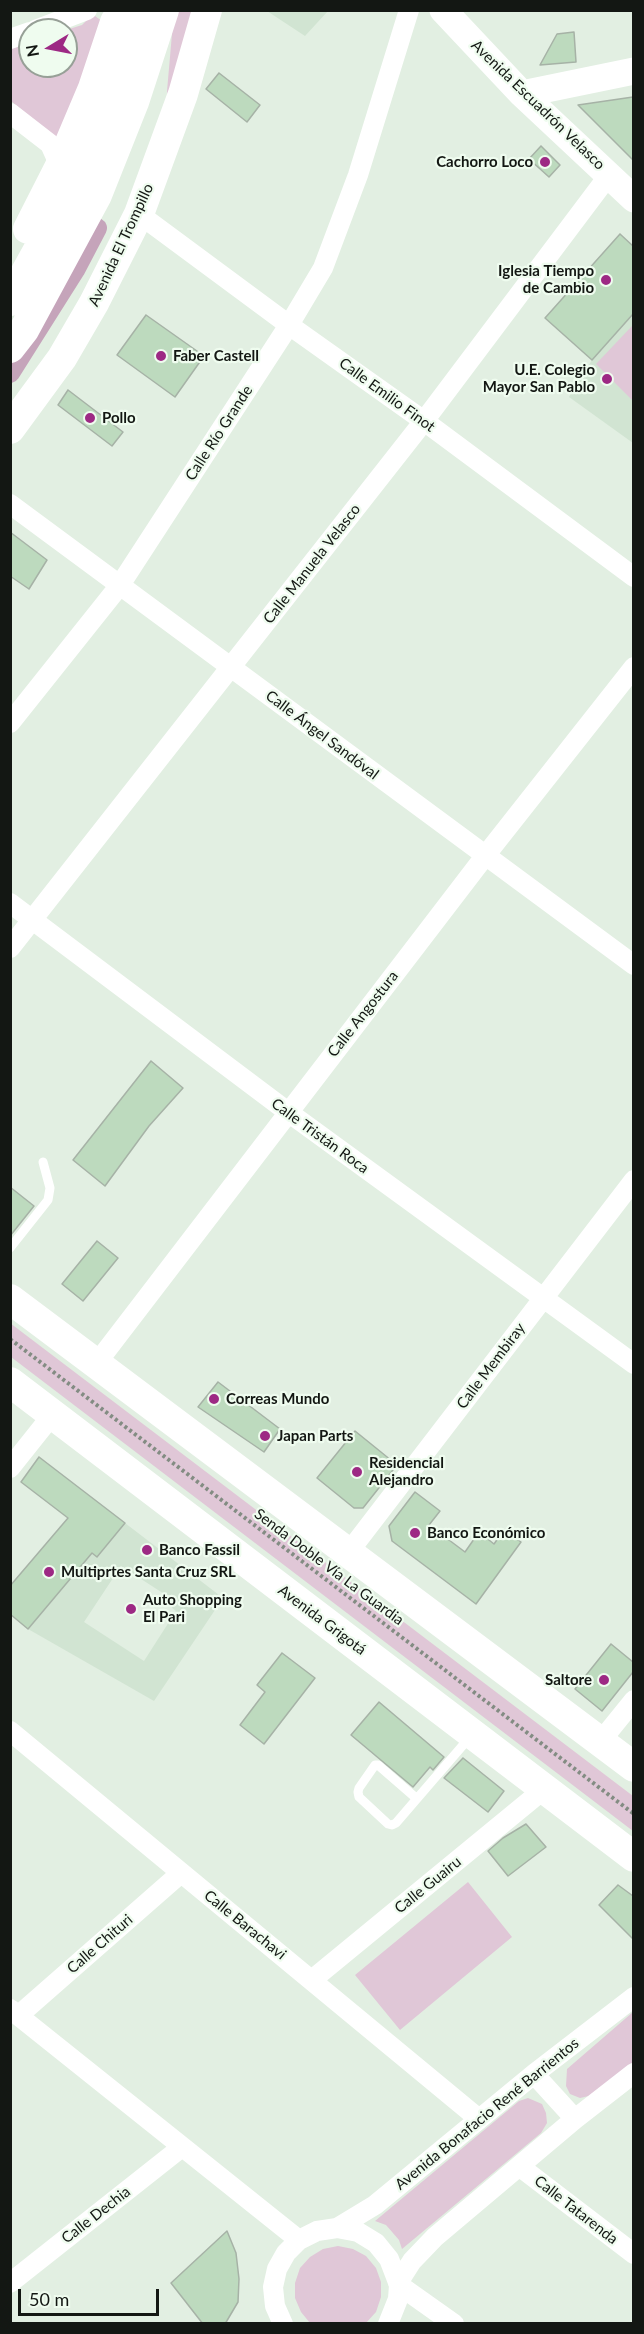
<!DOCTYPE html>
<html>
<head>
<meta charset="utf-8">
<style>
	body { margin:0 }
	#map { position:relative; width:644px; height:2334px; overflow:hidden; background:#e2efe2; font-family:Lato,sans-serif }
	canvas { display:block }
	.frame { position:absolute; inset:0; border:12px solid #131713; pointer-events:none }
	.north { position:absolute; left:18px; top:18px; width:60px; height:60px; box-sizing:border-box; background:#effcef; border:2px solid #97a097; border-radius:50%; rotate:260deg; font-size:16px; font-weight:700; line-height:24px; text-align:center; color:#131713 }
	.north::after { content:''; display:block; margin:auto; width:21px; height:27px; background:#9d2984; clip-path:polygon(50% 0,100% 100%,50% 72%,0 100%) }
	.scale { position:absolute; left:18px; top:2289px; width:141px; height:27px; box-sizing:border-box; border:3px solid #131713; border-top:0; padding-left:8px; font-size:18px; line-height:21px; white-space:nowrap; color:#131713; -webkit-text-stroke:4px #effcef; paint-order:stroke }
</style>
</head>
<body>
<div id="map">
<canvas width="644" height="2334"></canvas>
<div class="frame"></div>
<div class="north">N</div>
<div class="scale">50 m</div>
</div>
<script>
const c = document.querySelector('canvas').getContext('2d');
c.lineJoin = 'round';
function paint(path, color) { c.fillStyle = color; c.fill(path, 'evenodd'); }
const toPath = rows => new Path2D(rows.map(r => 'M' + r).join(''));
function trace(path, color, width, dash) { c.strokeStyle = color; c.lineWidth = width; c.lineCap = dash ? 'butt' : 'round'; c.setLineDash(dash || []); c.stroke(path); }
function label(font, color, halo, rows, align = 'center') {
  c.font = font + ' Lato,sans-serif'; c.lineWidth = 4.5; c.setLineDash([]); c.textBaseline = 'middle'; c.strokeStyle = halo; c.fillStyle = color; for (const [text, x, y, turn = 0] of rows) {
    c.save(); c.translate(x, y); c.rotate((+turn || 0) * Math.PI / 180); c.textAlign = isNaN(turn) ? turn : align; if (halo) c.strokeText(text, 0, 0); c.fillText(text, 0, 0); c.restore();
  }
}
paint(toPath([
	[267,11,328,10,328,11,305,36],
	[633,314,633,443,569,397,592,360],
	[125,1523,223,1598,154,1701,28,1629,92,1553,98,1557],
	[121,1566,175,1601,171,1607,176,1611,144,1661,84,1622]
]), '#d1e4d2');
paint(toPath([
	[174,11,196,11,167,98,167,91],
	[95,16,102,21,58,144,38,123,11,101,10,49,30,42,30,66,66,66,66,30,82,25,90,17],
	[632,326,634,327,633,401,596,364],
	[10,1323,633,1796,633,1831,11,1357],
	[468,1882,512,1937,400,2030,355,1975],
	[633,2012,633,2062,593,2095,580,2098,570,2094,566,2086,567,2069],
	[528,2098,542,2104,546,2113,547,2123,541,2133,402,2249,399,2240,386,2225,375,2221,519,2101],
	[338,2246,353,2249,366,2256,376,2268,381,2282,381,2297,376,2312,366,2323,310,2323,301,2312,295,2298,295,2283,300,2268,310,2257,323,2249]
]), '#e0c7d7');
trace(toPath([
	[10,373,75,270,97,228]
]), '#c5a4ba', 20);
const building = toPath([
	[574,32,576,62,540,65,557,34,574,32],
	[219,73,260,105,247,122,206,89,219,73],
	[633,97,633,160,578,105,633,97],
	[541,146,560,165,549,177,529,159,541,146],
	[620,234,633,246,633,314,592,360,545,318,620,234],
	[146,315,204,356,175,397,117,355,146,315],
	[68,390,123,432,112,446,58,405,68,390],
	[10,532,47,560,29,589,10,576,10,532],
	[151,1061,183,1088,149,1126,105,1186,73,1160,151,1061],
	[10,1187,34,1206,10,1236,10,1187],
	[97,1241,118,1258,83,1301,62,1284,97,1241],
	[218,1382,280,1429,264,1452,198,1407,218,1382],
	[355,1431,397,1465,363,1508,354,1508,317,1478,355,1431],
	[39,1457,125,1523,97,1557,92,1553,28,1629,10,1614,10,1586,68,1518,21,1482,39,1457],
	[415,1492,440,1511,429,1525,465,1552,479,1532,494,1544,504,1530,521,1542,476,1604,392,1541,389,1526,415,1492],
	[611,1644,633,1662,633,1672,602,1711,575,1689,611,1644],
	[282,1653,315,1678,264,1744,240,1725,265,1692,257,1685,282,1653],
	[379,1702,444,1757,433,1770,430,1767,413,1787,351,1735,379,1702],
	[463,1758,504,1791,488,1812,444,1778,463,1758],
	[526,1824,546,1847,508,1876,488,1851,503,1838,526,1824],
	[618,1885,633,1896,633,1939,599,1905,618,1885],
	[227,2231,236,2253,239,2279,238,2302,225,2324,203,2324,171,2283,227,2231]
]);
paint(building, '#bddabe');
trace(building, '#a6b2a6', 1.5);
trace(toPath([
	[10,1339,634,1814]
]), '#838c83', 4, [3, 3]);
trace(toPath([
	[10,1248,48,1200,50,1188,43,1162],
	[416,1798,378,1765,375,1765,359,1788,358,1792,359,1797,388,1824,392,1825,396,1823,470,1737]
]), '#fff', 9);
trace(toPath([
	[35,30,87,10],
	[10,39,30,32],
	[10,113,50,144,60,166],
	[139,214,289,325,424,421,634,577],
	[10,504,634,965],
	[10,723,120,585,289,325,323,268,358,175,409,10],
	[10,903,288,1112,634,1364],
	[10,948,424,421,609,175],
	[96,1364,485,856,634,667],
	[10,1468,53,1414],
	[348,1553,634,1180],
	[10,1731,479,2119],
	[600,1742,634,1700],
	[313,1979,543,1790],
	[10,2009,299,2240],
	[19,2015,181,1873],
	[534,2074,575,2119],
	[519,2166,634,2254],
	[337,2228,375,2205,534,2074,634,1997],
	[10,2283,182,2147],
	[398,2283,412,2261,435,2237,575,2119,634,2073],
	[399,2285,454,2324],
	[283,2324,275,2306,273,2287,277,2269,286,2253,299,2240,317,2231,337,2228,358,2232,376,2243,389,2259,399,2285,398,2299,388,2324]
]), '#fff', 20);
trace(toPath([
	[443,10,522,94,634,199],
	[522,94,634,71]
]), '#fff', 27);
trace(toPath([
	[28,229,60,166,93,88,115,22],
	[10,301,74,185,115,91,139,10],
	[10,348,24,330,97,195,134,102,164,10],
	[10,429,62,358,94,303,139,214,183,94,207,10],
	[10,1299,634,1767],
	[10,1382,634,1857]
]), '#fff', 30);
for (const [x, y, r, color] of [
	[545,162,6,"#9d2984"],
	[606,280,6,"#9d2984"],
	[161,356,6,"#9d2984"],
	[607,379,6,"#9d2984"],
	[90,418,6,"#9d2984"],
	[214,1399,6,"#9d2984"],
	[265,1436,6,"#9d2984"],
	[357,1472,6,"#9d2984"],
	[415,1533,6,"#9d2984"],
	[147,1550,6,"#9d2984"],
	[49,1572,6,"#9d2984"],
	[131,1609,6,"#9d2984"],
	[604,1680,6,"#9d2984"]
]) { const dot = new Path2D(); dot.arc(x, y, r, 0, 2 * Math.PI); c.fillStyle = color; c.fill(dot); trace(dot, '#effcef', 2); }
label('15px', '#131713', '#effcef', [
	["Avenida Escuadrón Velasco",538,105,44],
	["Avenida El Trompillo",121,245,-65],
	["Calle Emilio Finot",387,395,36],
	["Calle Río Grande",219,433,-57],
	["Calle Manuela Velasco",312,564,-52],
	["Calle Ángel Sandóval",322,735,37],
	["Calle Angostura",363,1014,-52],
	["Calle Tristán Roca",320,1136,36],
	["Calle Membiray",491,1366,-53],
	["Senda Doble Vía La Guardia",329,1567,37],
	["Avenida Grigotá",322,1620,37],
	["Calle Guairu",428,1885,-39],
	["Calle Barachavi",245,1925,39],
	["Calle Chituri",100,1944,-41],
	["Avenida Bonafacio René Barrientos",487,2114,-39],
	["Calle Tatarenda",576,2210,38],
	["Calle Dechia",96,2215,-38]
]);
label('bold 15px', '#131713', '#effcef', [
	["Cachorro Loco",533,162,"right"],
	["Iglesia Tiempo",594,271,"right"],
	["de Cambio",594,288,"right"],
	["Faber Castell",173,356],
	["U.E. Colegio",595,370,"right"],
	["Mayor San Pablo",595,387,"right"],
	["Pollo",102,418],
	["Correas Mundo",226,1399],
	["Japan Parts",277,1436],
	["Residencial",369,1463],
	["Alejandro",369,1480],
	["Banco Económico",427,1533],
	["Banco Fassil",159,1550],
	["Multiprtes Santa Cruz SRL",61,1572],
	["Auto Shopping",143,1600],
	["El Pari",143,1617],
	["Saltore",592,1680,"right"]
], 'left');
</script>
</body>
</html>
